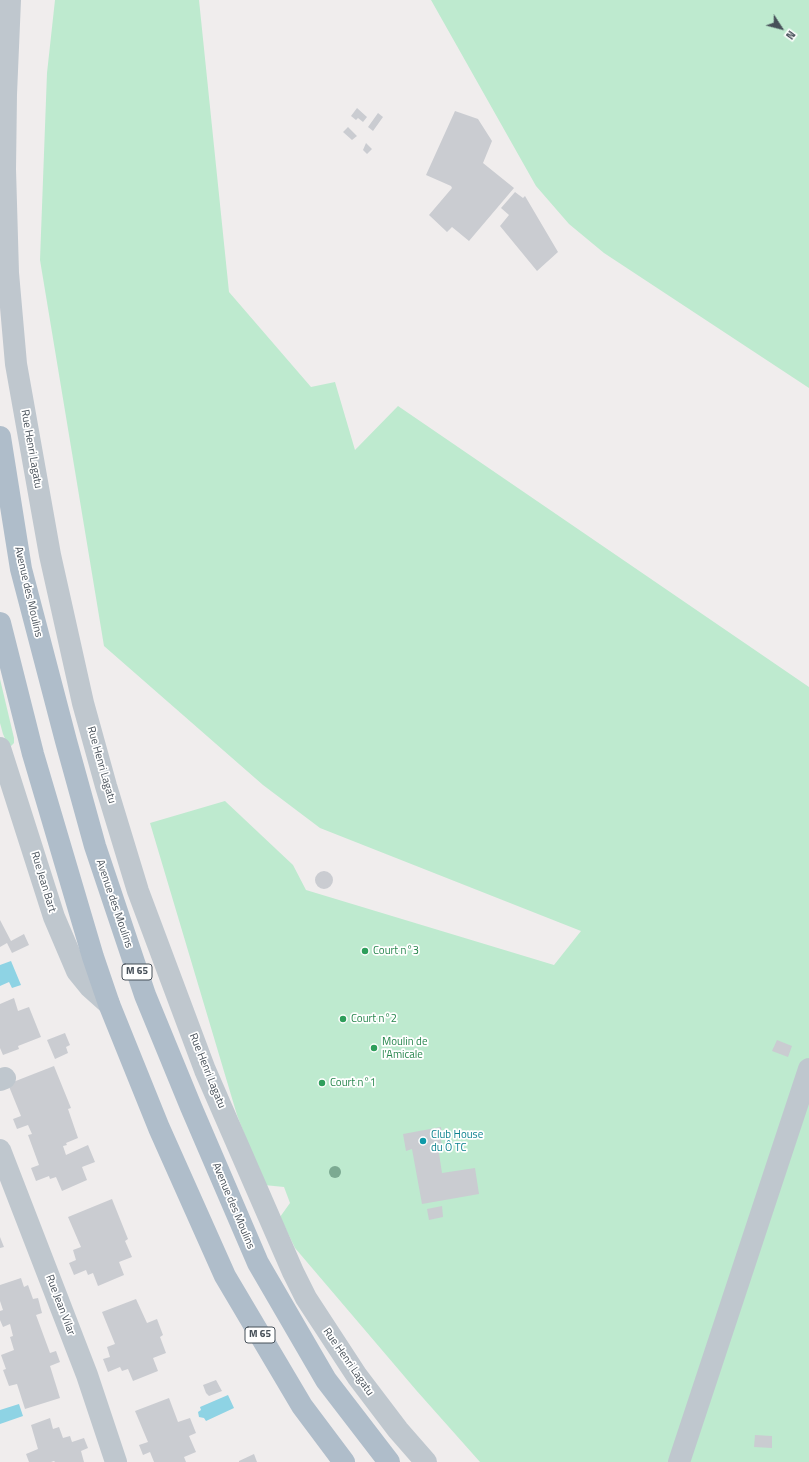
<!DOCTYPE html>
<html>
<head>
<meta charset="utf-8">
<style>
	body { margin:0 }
	#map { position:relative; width:809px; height:1462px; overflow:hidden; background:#f0eded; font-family:"Titillium Web",sans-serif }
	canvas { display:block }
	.north { position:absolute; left:761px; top:8px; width:40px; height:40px; -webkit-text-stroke:3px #fff; paint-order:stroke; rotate:126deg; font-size:11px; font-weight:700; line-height:16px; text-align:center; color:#475059 }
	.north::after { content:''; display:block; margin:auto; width:14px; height:18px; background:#475059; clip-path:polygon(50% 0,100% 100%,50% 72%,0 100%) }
</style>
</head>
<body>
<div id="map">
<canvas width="809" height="1462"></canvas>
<div class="north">N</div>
</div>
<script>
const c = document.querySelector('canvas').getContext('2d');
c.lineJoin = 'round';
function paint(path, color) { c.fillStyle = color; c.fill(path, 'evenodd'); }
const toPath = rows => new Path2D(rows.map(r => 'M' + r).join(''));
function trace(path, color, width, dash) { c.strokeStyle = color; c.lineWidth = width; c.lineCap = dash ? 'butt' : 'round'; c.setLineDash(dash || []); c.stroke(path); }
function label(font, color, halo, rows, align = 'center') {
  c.font = font + ' "Titillium Web",sans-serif'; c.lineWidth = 3.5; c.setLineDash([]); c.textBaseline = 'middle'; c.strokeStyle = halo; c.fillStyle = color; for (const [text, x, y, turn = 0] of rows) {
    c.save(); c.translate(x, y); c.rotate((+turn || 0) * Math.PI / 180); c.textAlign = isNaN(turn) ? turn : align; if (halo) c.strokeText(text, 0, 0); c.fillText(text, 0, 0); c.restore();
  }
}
paint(toPath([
	[55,0,199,0,229,292,311,387,335,382,355,450,398,406,809,687,809,1462,480,1462,416,1390,295,1248,280,1217,290,1203,284,1187,264,1185,237,1115,150,823,225,801,293,865,306,890,554,965,581,931,320,828,263,785,104,646,40,260,47,73],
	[431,0,809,0,809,388,604,253,569,224,536,186],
	[0,679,14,738,14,743,11,746,8,745,3,734,0,723]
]), '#beeacf');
paint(toPath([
	[11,961,21,985,12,988,9,982,0,986,0,965],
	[228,1395,234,1408,206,1421,204,1418,199,1417,198,1412,201,1410,200,1407],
	[19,1404,23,1416,0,1424,0,1410]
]), '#8ed3e4');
paint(toPath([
	[357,108,367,117,363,122,358,118,356,120,351,116],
	[455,111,478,119,492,141,483,163,514,188,469,241,452,227,447,232,429,215,452,188,451,186,426,175],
	[378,113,383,117,373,131,368,127],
	[348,127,357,136,352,140,343,132],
	[366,143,372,149,367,154,363,150],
	[515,192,523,198,525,196,558,252,537,271,500,226,509,215,501,208],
	'315 880a9 9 0 1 1 18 0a9 9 0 1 1-18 0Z',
	[0,920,11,941,24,934,29,945,12,953,7,943,0,947],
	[14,998,18,1011,29,1007,41,1037,18,1046,19,1049,3,1055,0,1048,0,1004],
	[65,1033,70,1045,66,1047,68,1053,55,1059,47,1040],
	[777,1040,792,1046,788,1057,772,1051],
	[54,1066,71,1108,68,1109,78,1138,66,1143,67,1145,63,1146,66,1155,88,1145,95,1162,82,1167,87,1180,62,1191,56,1177,50,1179,49,1176,36,1181,31,1168,39,1165,28,1135,32,1134,28,1125,17,1129,13,1119,21,1116,8,1084],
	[441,1127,442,1135,440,1135,442,1146,438,1147,442,1173,475,1168,479,1194,422,1204,412,1149,406,1151,403,1134],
	[112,1199,128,1239,125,1241,132,1257,119,1262,124,1275,98,1286,93,1273,88,1275,86,1270,74,1275,69,1263,76,1260,73,1250,81,1247,68,1217],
	[442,1206,443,1217,429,1220,427,1209],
	[0,1237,4,1247,0,1248],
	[21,1278,24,1287,28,1285,33,1299,38,1298,42,1313,36,1315,50,1353,56,1351,60,1362,50,1366,60,1398,25,1409,17,1384,9,1386,3,1370,6,1369,1,1355,14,1350,10,1337,13,1336,10,1324,3,1327,0,1320,0,1311,3,1310,0,1301,0,1285],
	[136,1299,147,1323,157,1319,163,1335,160,1337,166,1353,153,1358,158,1371,133,1381,128,1369,122,1371,120,1367,108,1372,103,1359,110,1357,107,1347,115,1344,102,1312],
	[216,1380,222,1391,209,1396,206,1393,203,1385],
	[169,1398,178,1422,190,1418,196,1433,189,1436,196,1452,184,1457,186,1462,154,1462,150,1452,143,1455,139,1445,148,1442,135,1411],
	[50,1418,53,1429,59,1427,63,1438,70,1436,72,1442,84,1438,88,1448,81,1451,84,1462,55,1462,54,1461,51,1462,29,1462,26,1454,38,1449,31,1425],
	[755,1435,772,1436,772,1448,754,1447],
	[254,1454,257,1462,239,1462,239,1461]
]), '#caccd1');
trace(toPath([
	[10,0,6,94,5,169,8,273,16,364,50,555,83,703,106,786,138,891,205,1070,293,1272,306,1298,357,1376,398,1430,426,1462],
	[0,748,54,917,77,971,90,987,109,1004],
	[0,1080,5,1078],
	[0,1150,87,1375,116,1462],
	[679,1462,809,1069]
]), '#bfc7ce', 22);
trace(toPath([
	[0,437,21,569,66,741,95,846,145,995,191,1107,258,1263,326,1380,389,1462],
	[0,623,33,754,93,957,109,1004,159,1128,225,1276,302,1406,344,1462]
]), '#afbdca', 22);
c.fillStyle = '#7caa92';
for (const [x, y] of [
	[335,1172]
]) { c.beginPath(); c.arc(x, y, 6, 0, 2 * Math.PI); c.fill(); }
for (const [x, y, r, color] of [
	[365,951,4,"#2e9e5b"],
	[343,1019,4,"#2e9e5b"],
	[374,1048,4,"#2e9e5b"],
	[322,1083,4,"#2e9e5b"],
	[423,1141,4,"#0f9aa8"]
]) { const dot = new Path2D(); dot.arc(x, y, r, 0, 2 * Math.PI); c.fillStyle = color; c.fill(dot); trace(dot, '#fff', 1.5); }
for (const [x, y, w] of [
	[137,972,30],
	[260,1335,30]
]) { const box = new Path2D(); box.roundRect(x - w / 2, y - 8, w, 16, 3); c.fillStyle = '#fff'; c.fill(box); trace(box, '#475059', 1); }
label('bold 10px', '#475059', null, [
	["M 65",137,972],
	["M 65",260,1335]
]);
label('11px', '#475059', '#fff', [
	["Rue Henri Lagatu",31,449,80],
	["Avenue des Moulins",28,592,77],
	["Rue Henri Lagatu",101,765,74],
	["Rue Jean Bart",43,882,73],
	["Avenue des Moulins",114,904,71],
	["Rue Henri Lagatu",207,1071,68],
	["Avenue des Moulins",233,1206,67],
	["Rue Jean Vilar",60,1305,69],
	["Rue Henri Lagatu",348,1362,55]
]);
label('11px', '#27864d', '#fff', [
	["Court n°3",373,951],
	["Court n°2",351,1019],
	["Moulin de",382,1042],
	["l'Amicale",382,1055],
	["Court n°1",330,1083]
], 'left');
label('11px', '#0d838f', '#fff', [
	["Club House",431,1135],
	["du Ô TC",431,1148]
], 'left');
</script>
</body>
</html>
